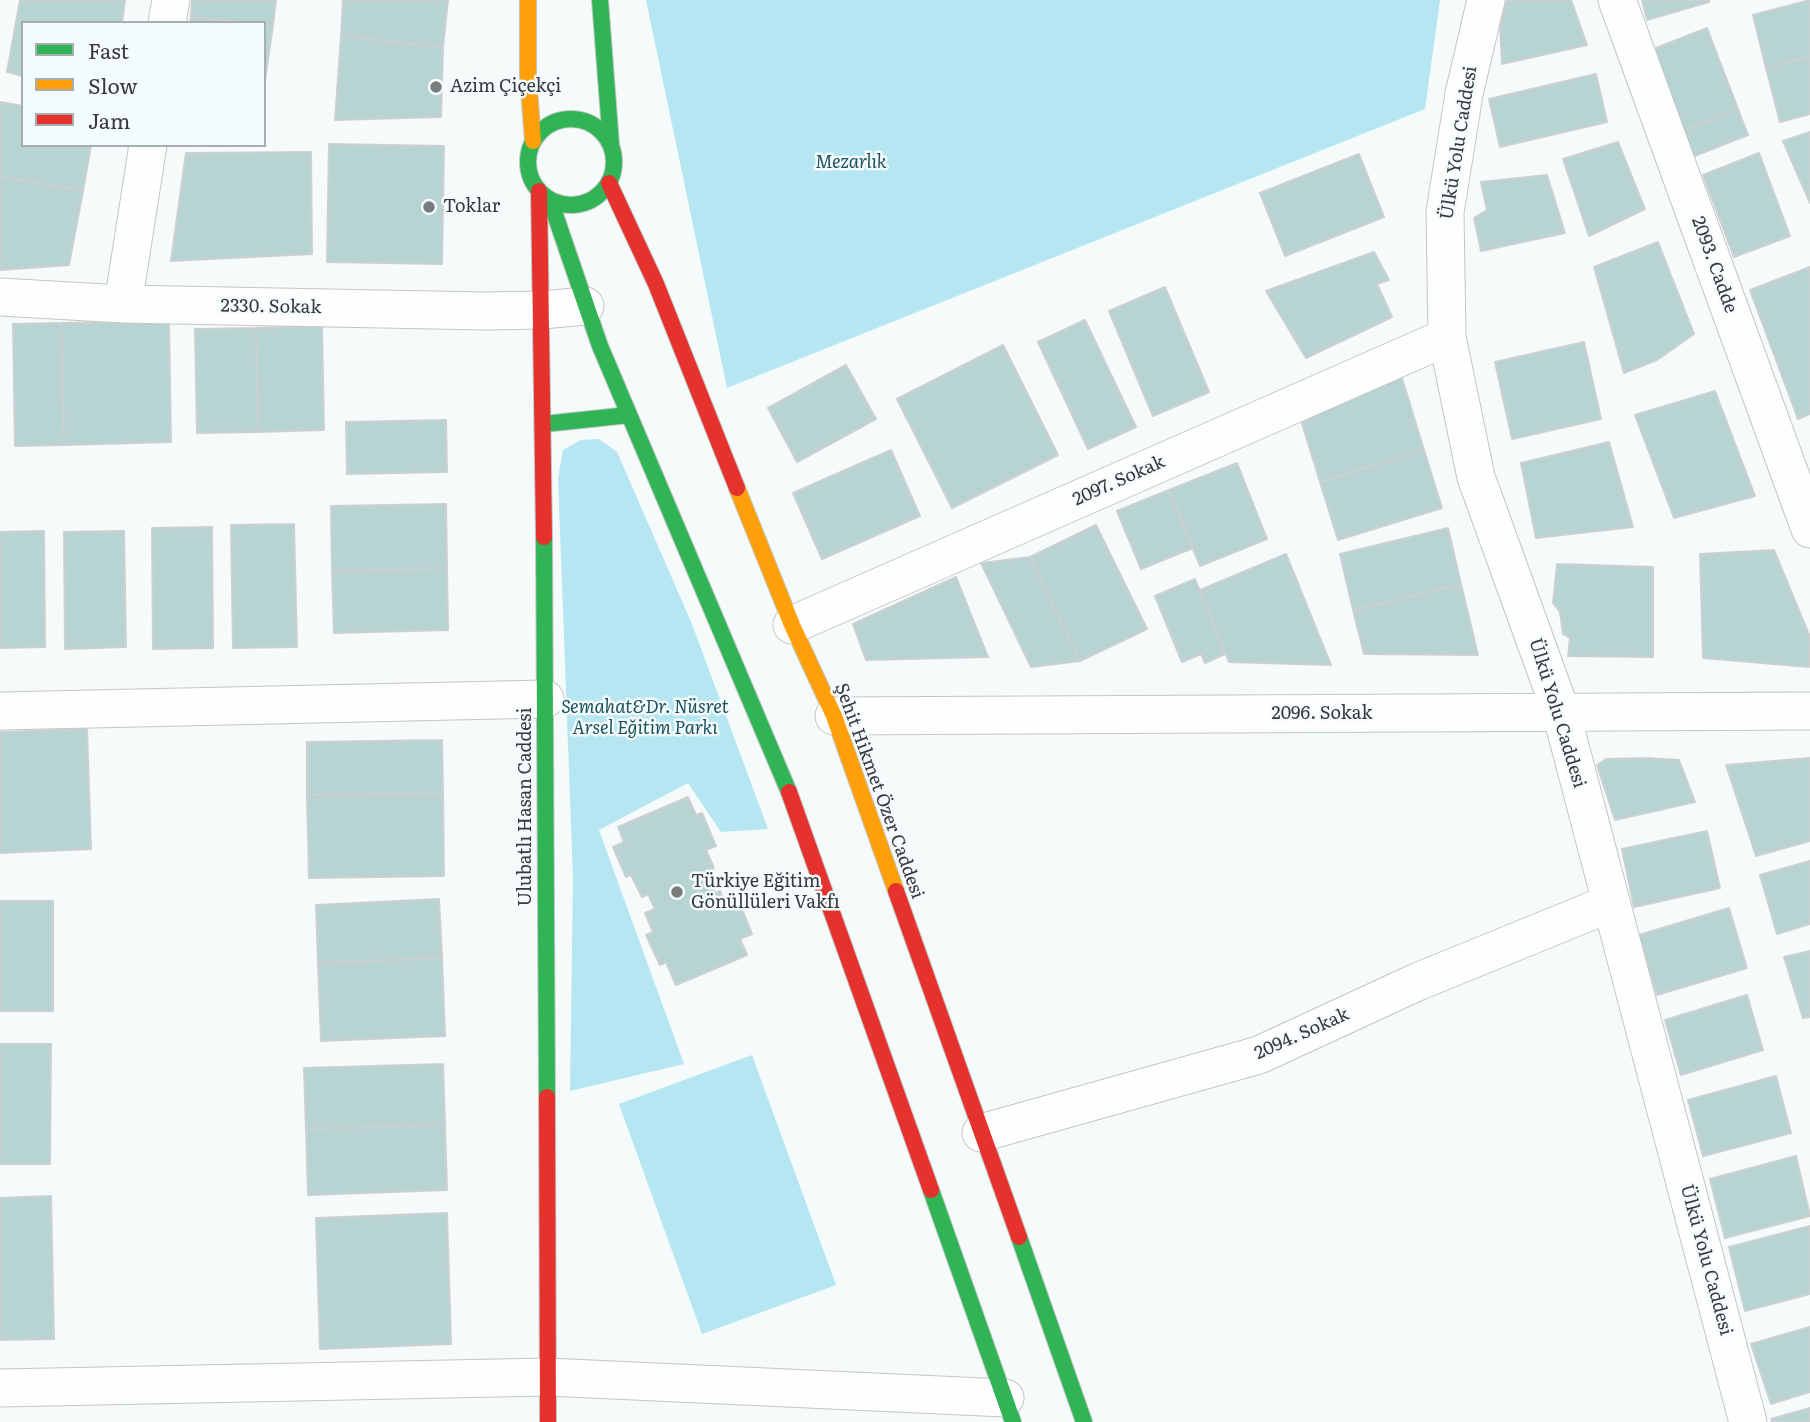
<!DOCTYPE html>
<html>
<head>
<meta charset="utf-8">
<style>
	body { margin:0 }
	#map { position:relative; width:1810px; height:1422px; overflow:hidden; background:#f5fafa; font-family:Literata,serif }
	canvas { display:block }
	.legend { position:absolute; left:21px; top:21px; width:245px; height:126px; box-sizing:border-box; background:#f3fbfc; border:2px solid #a8aeaf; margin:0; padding:9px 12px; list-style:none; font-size:21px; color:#373a3b }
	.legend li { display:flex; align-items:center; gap:14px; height:35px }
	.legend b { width:35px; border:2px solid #a8aeaf }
</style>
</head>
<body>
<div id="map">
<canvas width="1810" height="1422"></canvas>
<ul class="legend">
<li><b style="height:9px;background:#30b455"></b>Fast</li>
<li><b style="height:9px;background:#ff9f0a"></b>Slow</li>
<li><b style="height:9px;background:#e5322d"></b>Jam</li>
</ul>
</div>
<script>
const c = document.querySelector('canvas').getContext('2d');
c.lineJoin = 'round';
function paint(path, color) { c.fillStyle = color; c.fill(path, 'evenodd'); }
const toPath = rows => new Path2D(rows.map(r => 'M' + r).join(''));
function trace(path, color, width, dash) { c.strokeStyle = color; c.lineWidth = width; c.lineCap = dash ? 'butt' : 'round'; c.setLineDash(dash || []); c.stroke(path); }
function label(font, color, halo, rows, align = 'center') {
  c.font = font + ' Literata,serif'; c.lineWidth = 5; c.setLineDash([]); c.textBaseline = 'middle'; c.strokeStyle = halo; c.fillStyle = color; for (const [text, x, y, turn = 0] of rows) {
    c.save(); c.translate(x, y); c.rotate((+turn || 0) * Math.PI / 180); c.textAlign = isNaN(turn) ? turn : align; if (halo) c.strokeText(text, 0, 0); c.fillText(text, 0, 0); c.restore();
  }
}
paint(toPath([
	[646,0,1440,0,1425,109,727,388],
	[599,439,617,452,692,624,768,829,721,832,688,783,599,830,684,1064,570,1091,573,877,558,478,563,450,581,440],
	[752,1055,836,1285,702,1334,619,1104]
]), '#b6e6f1');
const building = toPath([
	[20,0,125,0,122,23,23,23,23,76,7,72,20,0],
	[192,0,276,0,273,25,191,17,192,0],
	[343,0,448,0,443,47,341,36,343,0],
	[1507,0,1571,0,1587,45,1502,64,1500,26,1507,0],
	[1642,0,1709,0,1709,2,1647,20,1642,0],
	[1810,0,1810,56,1766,68,1753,15,1810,0],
	[191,17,247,23,190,23,191,17],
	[264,24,273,25,264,87,264,24],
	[1707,28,1738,109,1682,131,1651,50,1707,28],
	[341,36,443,47,441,117,335,120,341,36],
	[1810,56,1810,114,1780,122,1766,68,1810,56],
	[1596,74,1607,122,1500,147,1489,99,1596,74],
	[0,102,23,106,23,145,91,145,83,191,0,176,0,102],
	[1738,109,1748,135,1692,157,1682,131,1738,109],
	[1810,132,1810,203,1783,141,1810,132],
	[1618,142,1645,209,1589,236,1563,159,1618,142],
	[329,144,444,146,442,264,327,262,329,144],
	[311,152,312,254,171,261,186,153,311,152],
	[1759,153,1790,236,1734,257,1703,175,1759,153],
	[1359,154,1384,217,1285,256,1260,193,1359,154],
	[1547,175,1565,233,1481,251,1474,218,1487,210,1481,182,1547,175],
	[0,176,83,191,69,265,0,270,0,176],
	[1658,242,1694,334,1657,360,1624,373,1594,267,1658,242],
	[1374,252,1389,280,1377,284,1392,317,1306,358,1266,291,1374,252],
	[1810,267,1810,414,1798,419,1750,290,1810,267],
	[1165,287,1209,392,1153,416,1109,311,1165,287],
	[1085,320,1136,427,1088,449,1038,342,1085,320],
	[169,321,171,442,64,445,61,323,169,321],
	[61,323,64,445,15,446,13,324,61,323],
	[322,326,324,430,258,432,256,328,322,326],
	[256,328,258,432,197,433,195,329,256,328],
	[1584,342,1601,419,1512,439,1495,362,1584,342],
	[1003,345,1058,455,952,508,897,399,1003,345],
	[846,365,876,419,797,462,768,408,846,365],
	[1401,375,1424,450,1320,482,1297,407,1401,375],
	[1715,391,1755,496,1674,518,1635,415,1715,391],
	[446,420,447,472,347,474,346,422,446,420],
	[1609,442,1633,527,1536,538,1521,463,1609,442],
	[891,450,920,516,822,559,793,493,891,450],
	[1424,450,1442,508,1338,540,1320,482,1424,450],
	[1237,463,1267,539,1200,566,1169,490,1237,463],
	[1169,490,1193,548,1141,569,1117,511,1169,490],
	[446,504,447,568,332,571,331,506,446,504],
	[294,524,297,647,233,648,231,525,294,524],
	[1096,525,1147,629,1080,661,1030,557,1096,525],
	[212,527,213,648,153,649,152,528,212,527],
	[1448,528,1461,584,1353,610,1340,554,1448,528],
	[44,531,45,647,0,648,0,532,44,531],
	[124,531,126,647,65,649,64,532,124,531],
	[1774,550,1810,637,1809,667,1703,658,1700,554,1774,550],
	[1286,554,1331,665,1229,662,1200,590,1286,554],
	[1030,557,1080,661,1031,667,981,563,1030,557],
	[1557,564,1653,567,1653,657,1568,656,1570,638,1563,634,1560,612,1553,603,1557,564],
	[447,568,448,630,334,633,332,571,447,568],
	[956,577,988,657,866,660,853,624,956,577],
	[1195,579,1225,654,1205,663,1201,654,1182,662,1155,596,1195,579],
	[1461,584,1478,655,1364,654,1353,610,1461,584],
	[87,729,91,849,0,853,0,732,87,729],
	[442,740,443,793,307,795,307,742,442,740],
	[1647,758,1679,760,1695,802,1615,820,1597,765,1606,759,1647,758],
	[1810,758,1810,841,1756,856,1726,765,1810,758],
	[443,793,444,876,309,878,307,795,443,793],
	[688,797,696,815,702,813,716,846,706,850,714,868,706,872,715,893,720,891,728,908,739,902,752,934,740,939,747,955,676,985,666,962,660,965,646,935,653,932,645,913,655,909,648,894,642,897,631,875,626,877,613,847,624,842,618,827,688,797],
	[1707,831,1720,888,1634,907,1622,849,1707,831],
	[1810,861,1810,924,1777,934,1760,875,1810,861],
	[439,899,442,958,318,963,316,905,439,899],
	[0,901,53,901,53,1011,0,1011,0,901],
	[1729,908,1747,968,1657,995,1639,935,1729,908],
	[1810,951,1810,1017,1803,1018,1784,957,1810,951],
	[442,958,445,1036,321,1041,318,963,442,958],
	[1747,995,1763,1050,1681,1075,1665,1020,1747,995],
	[0,1044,51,1044,50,1164,0,1164,0,1044],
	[443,1064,445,1125,306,1129,304,1068,443,1064],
	[1776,1076,1791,1133,1703,1156,1688,1100,1776,1076],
	[445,1125,447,1190,308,1195,306,1129,445,1125],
	[1796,1156,1810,1216,1725,1238,1710,1179,1796,1156],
	[51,1196,54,1339,0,1340,0,1198,51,1196],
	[447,1213,451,1344,320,1349,316,1218,447,1213],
	[1810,1226,1810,1294,1745,1311,1729,1247,1810,1226],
	[1810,1327,1810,1392,1771,1404,1751,1344,1810,1327],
	[1810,1408,1810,1422,1772,1422,1771,1419,1810,1408]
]);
paint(building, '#b7d3d2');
trace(building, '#ccd0d0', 2);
const street = toPath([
	[1486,0,1464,94,1445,212,1447,337,1476,477,1561,712,1748,1422],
	[1617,0,1810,529],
	[167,23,171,0],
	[0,297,123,304,485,311,542,310,585,306],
	[123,304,148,145],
	[792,625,1447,337],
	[0,711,545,699],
	[834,716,1810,711],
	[981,1133,1259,1055,1417,982,1611,903],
	[0,1388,547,1377,1005,1398]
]);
const fast = toPath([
	[600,0,611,144],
	'528 162a43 43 0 1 1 86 0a43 43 0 1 1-86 0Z',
	[550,200,600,346,789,792],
	[544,424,629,415],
	[544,537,547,1097],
	[931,1190,1013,1422],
	[1019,1237,1084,1422]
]);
const slow = toPath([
	[528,0,528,76,533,141],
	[737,488,792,625,834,716,896,891]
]);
const jam = toPath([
	[609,183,656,284,737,488],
	[539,191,544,537],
	[789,792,931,1190],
	[896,891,1019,1237],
	[547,1097,548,1422]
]);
trace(street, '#c3c6c6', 39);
trace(fast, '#c3c6c6', 18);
trace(slow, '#c3c6c6', 18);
trace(jam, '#c3c6c6', 18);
trace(street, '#fefefe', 37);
trace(fast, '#30b455', 16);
trace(slow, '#ff9f0a', 16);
trace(jam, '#e5322d', 16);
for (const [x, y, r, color] of [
	[436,87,7,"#7a7d7e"],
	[429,207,7,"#7a7d7e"],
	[677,892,7,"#7a7d7e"]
]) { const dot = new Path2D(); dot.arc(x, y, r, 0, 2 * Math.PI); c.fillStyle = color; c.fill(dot); trace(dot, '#f3fbfc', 2.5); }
label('18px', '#373a3b', '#f3fbfc', [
	["Azim Çiçekçi",450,87],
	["Toklar",443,207],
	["Türkiye Eğitim",691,882],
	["Gönüllüleri Vakfı",691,903]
], 'left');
label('18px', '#373a3b', '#f3fbfc', [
	["Ülkü Yolu Caddesi",1459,143,-81],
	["2093. Cadde",1714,265,70],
	["2330. Sokak",271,307,1],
	["2097. Sokak",1119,481,-24],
	["Ülkü Yolu Caddesi",1557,713,73],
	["2096. Sokak",1322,714],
	["Şehit Hikmet Özer Caddesi",879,791,70],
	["Ulubatlı Hasan Caddesi",526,807,-90],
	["2094. Sokak",1302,1034,-24],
	["Ülkü Yolu Caddesi",1706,1260,75]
]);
label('italic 18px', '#1c515d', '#f3fbfc', [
	["Mezarlık",851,163],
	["Semahat&Dr. Nüsret",645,708],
	["Arsel Eğitim Parkı",645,729]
]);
</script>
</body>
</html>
